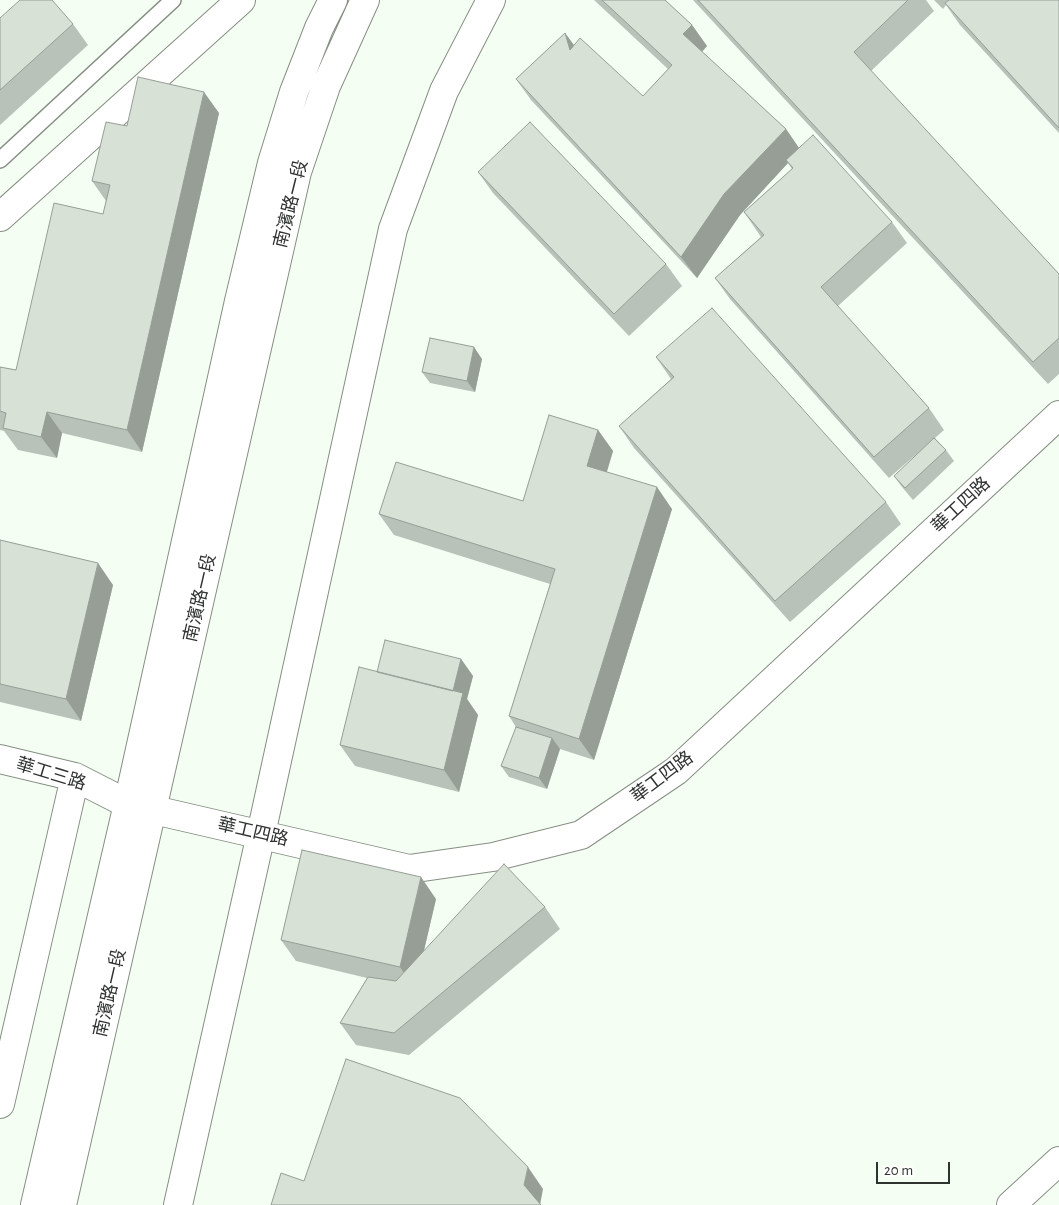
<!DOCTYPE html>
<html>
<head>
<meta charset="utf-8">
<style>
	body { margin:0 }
	#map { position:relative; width:1059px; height:1205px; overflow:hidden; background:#f4fef2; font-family:"Alegreya Sans",sans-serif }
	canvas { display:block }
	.scale { position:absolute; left:876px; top:1162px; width:74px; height:22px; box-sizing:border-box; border:2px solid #2f332f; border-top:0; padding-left:6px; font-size:15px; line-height:18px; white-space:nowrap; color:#2f332f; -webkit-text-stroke:4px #fff; paint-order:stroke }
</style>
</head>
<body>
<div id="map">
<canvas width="1059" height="1205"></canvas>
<div class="scale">20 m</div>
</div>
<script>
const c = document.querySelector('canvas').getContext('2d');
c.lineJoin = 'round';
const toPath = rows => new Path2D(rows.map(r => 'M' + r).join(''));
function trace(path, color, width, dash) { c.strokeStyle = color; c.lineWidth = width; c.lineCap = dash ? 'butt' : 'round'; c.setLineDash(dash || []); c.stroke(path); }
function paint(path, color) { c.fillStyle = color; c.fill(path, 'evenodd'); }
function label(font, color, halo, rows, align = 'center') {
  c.font = font + ' "Alegreya Sans","Noto Sans TC",sans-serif'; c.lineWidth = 4.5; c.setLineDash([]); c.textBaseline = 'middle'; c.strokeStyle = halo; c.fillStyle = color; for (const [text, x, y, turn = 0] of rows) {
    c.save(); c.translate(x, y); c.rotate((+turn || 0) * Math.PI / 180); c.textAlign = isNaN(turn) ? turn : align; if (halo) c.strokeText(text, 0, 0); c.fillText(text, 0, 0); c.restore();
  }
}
const lane = toPath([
	[0,160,173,0]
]);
const street = toPath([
	[0,217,241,0],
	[0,759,75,777,128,804,409,869,493,857,581,835,676,771,1059,415],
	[0,1104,75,777],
	[178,1205,261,834,393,229,444,91,491,0],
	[1011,1205,1059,1161]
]);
const secondary = toPath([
	[35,1205,128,804,239,301,272,163,294,92,319,28,333,0],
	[62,1205,297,172,326,86,365,0]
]);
trace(lane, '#868f84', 18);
trace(street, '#868f84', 30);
trace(secondary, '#868f84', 30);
trace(lane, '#fff', 15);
trace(street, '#fff', 28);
trace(secondary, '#fff', 28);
paint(toPath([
	[594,0,665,0,692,25,707,46,702,52,786,129,799,148,892,222,907,243,838,306,929,408,944,430,935,438,946,450,954,461,913,500,902,487,894,476,927,445,889,478,730,299,715,278,761,237,744,212,792,169,788,163,740,215,697,278,531,100,516,79,565,33,574,45,643,96,668,69],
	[693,0,926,0,934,11,871,71,1059,274,1059,374,1048,384],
	[934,0,1059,0,1059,133,960,25,946,5,943,9],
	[0,18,73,24,88,45,0,125],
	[219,113,142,452,62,433,57,458,18,450,4,431,0,430,0,367,16,370,103,214,106,201,92,181,127,126],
	[478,172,666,264,682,286,629,336,493,193],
	[656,357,886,502,901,524,790,622,634,448,619,426,671,379],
	[482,359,475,392,430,383,422,372],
	[598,430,613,451,607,472,672,509,594,760,560,749,547,789,509,777,501,766,516,727,509,716,550,584,394,535,379,514,523,501],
	[0,540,113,585,81,721,0,702],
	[461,659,473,676,467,699,478,715,459,792,355,766,340,745],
	[436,899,424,950,545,907,560,929,409,1055,356,1045,340,1023,367,978,296,961,281,940]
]), '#b9c2b8');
paint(toPath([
	[692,25,707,46,698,56,683,34],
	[565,33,581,55,570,50],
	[204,92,219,113,142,452,127,430],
	[786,129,801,151,786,160,788,163,740,215,697,278,681,257,724,194],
	[474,347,482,359,475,392,467,381],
	[47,412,62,433,57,458,41,437],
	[598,430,613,451,602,487,587,466],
	[657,487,672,509,594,760,579,739],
	[98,563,113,585,81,721,66,699],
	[461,659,473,676,467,699,478,715,459,792,444,770,452,695],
	[552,738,560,749,547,789,539,778],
	[421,877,436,899,415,989,400,967],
	[528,1167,543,1189,540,1205,524,1185]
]), '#969e96');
const building = toPath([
	[20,0,52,0,73,24,0,90,0,18,20,0],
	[602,0,665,0,692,25,683,34,786,129,724,194,681,257,516,79,565,33,570,50,580,38,643,96,672,65,602,0],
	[698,0,908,0,854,52,1059,274,1059,338,1033,362,698,0],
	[949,0,1059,0,1059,128,945,3,949,0],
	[138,77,204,92,127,430,47,412,41,437,3,428,6,413,0,411,0,367,16,370,54,203,103,214,110,185,92,181,106,122,127,126,138,77],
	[530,122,666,264,614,314,478,172,530,122],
	[813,135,892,222,821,287,929,408,874,457,715,278,764,235,744,212,793,168,786,160,813,135],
	[712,308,886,502,775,601,619,426,674,377,656,357,712,308],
	[430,338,474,347,467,381,422,372,430,338],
	[549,415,598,430,587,466,657,487,579,739,509,716,555,569,379,514,396,462,523,501,549,415],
	[934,438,946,450,905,488,894,476,934,438],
	[0,540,98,563,66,699,0,684,0,540],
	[385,640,461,659,453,691,377,672,385,640],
	[359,667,463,693,444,770,340,745,359,667],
	[516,727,552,738,539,778,501,766,516,727],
	[302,850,421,877,400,967,281,940,302,850],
	[504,864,545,907,394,1033,340,1023,368,977,396,981,504,864],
	[346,1059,460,1098,528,1167,524,1185,541,1205,271,1205,281,1173,304,1181,346,1059]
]);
paint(building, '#d7e1d6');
trace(building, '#969e96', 1);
label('18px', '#2f332f', '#fff', [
	["南濱路一段",291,204,-76],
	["華工四路",961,505,-43],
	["南濱路一段",200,598,-77],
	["華工三路",51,774,17],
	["華工四路",662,777,-37],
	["華工四路",253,832,13],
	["南濱路一段",110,993,-77]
]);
</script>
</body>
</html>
